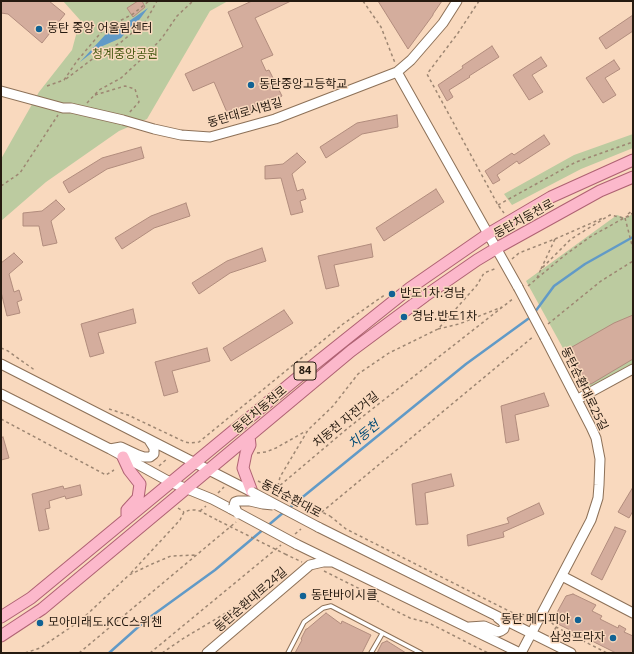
<!DOCTYPE html>
<html>
<head>
<meta charset="utf-8">
<style>
	body { margin:0 }
	#map { position:relative; width:634px; height:654px; overflow:hidden; background:#f9d9be; font-family:"Open Sans",sans-serif }
	canvas { display:block }
	.frame { position:absolute; inset:0; border:2px solid #251a10; pointer-events:none }
</style>
</head>
<body>
<div id="map">
<canvas width="634" height="654"></canvas>
<div class="frame"></div>
</div>
<script>
const c = document.querySelector('canvas').getContext('2d');
c.lineJoin = 'round';
function paint(path, color) { c.fillStyle = color; c.fill(path, 'evenodd'); }
const toPath = rows => new Path2D(rows.map(r => 'M' + r).join(''));
function trace(path, color, width, dash) { c.strokeStyle = color; c.lineWidth = width; c.lineCap = dash ? 'butt' : 'round'; c.setLineDash(dash || []); c.stroke(path); }
function label(font, color, halo, rows, align = 'center') {
  c.font = font + ' "Open Sans","Noto Sans KR",sans-serif'; c.lineWidth = 3; c.setLineDash([]); c.textBaseline = 'middle'; c.strokeStyle = halo; c.fillStyle = color; for (const [text, x, y, turn = 0] of rows) {
    c.save(); c.translate(x, y); c.rotate((+turn || 0) * Math.PI / 180); c.textAlign = isNaN(turn) ? turn : align; if (halo) c.strokeText(text, 0, 0); c.fillText(text, 0, 0); c.restore();
  }
}
paint(toPath([
	[63,1,228,1,210,11,147,119,119,131,46,182,1,221,1,159,39,92,72,50,80,20],
	[633,134,633,148,581,169,512,205,504,194,574,155],
	[633,214,633,368,586,390,526,281,617,215,625,218]
]), '#bccba0');
paint(toPath([
	[148,8,139,20,128,30,121,38,98,48,80,62,106,34,122,26]
]), '#619ac7');
trace(toPath([
	[288,509,466,364,532,316,554,286,585,264,633,237],
	[109,653,146,620,215,570,284,512]
]), '#619ac7', 2.5);
const building = toPath([
	[1,1,49,1,65,14,42,43,8,14,1,13,1,1],
	[138,1,142,1,145,7,133,17,127,8,138,1],
	[252,1,291,1,255,18,273,55,261,60,266,71,269,70,282,96,258,108,229,117,214,82,193,91,185,74,243,47,228,12,252,1],
	[378,1,442,1,433,14,433,15,408,49,378,1],
	[633,15,633,31,606,49,599,38,633,15],
	[492,46,499,57,469,76,470,77,449,90,453,97,447,101,438,85,463,68,462,66,492,46],
	[541,57,547,66,532,75,543,92,529,100,513,75,541,57],
	[614,60,620,69,605,78,616,95,603,103,586,78,614,60],
	[397,115,398,127,362,134,326,158,320,147,357,123,397,115],
	[544,135,550,144,519,164,517,161,497,175,500,180,493,184,485,171,512,153,514,155,544,135],
	[141,147,144,158,107,169,69,193,63,182,102,158,141,147],
	[297,153,306,162,292,174,297,191,303,189,306,199,300,201,303,212,291,215,281,178,265,179,265,166,283,164,297,153],
	[436,189,444,202,384,241,376,228,436,189],
	[56,200,65,209,51,221,57,243,43,246,39,226,23,226,23,213,42,211,56,200],
	[186,203,190,216,154,228,122,249,115,238,151,216,186,203],
	[371,244,373,257,334,265,339,286,326,289,318,256,371,244],
	[262,248,266,261,230,273,199,294,192,283,227,261,262,248],
	[14,253,23,262,9,274,14,292,19,290,22,300,17,302,20,313,7,316,1,292,1,263,14,253],
	[133,309,136,323,98,333,104,353,90,357,81,324,133,309],
	[284,310,293,323,231,361,223,348,284,310],
	[633,315,633,359,591,384,584,382,565,351,614,323,633,315],
	[207,348,210,361,172,371,178,392,164,396,155,362,207,348],
	[544,393,549,406,515,415,519,440,506,443,501,406,544,393],
	[3,437,9,458,1,460,1,438,3,437],
	[451,474,454,486,425,493,428,524,416,525,412,484,451,474],
	[80,485,82,495,66,499,65,496,49,501,50,508,45,509,49,529,39,531,32,494,63,486,64,489,80,485],
	[633,487,633,511,629,518,618,512,633,487],
	[539,503,544,514,503,532,504,537,468,546,467,535,509,523,507,518,539,503],
	[615,527,626,531,602,580,591,574,615,527],
	[573,594,596,605,592,611,602,616,600,619,618,628,619,625,626,629,624,632,633,636,633,653,616,653,558,624,555,616,566,596,573,594],
	[326,613,341,624,342,621,371,635,362,653,295,653,302,640,301,639,306,629,307,629,326,613],
	[387,641,406,653,377,653,382,643,387,641]
]);
paint(building, '#d4ad9d');
trace(building, '#b18c7d', 1);
const service = toPath([
	[288,653,304,622,323,608,331,606,421,653],
	[371,653,382,634]
]);
const tertiary = toPath([
	[397,72,518,287],
	[1,91,63,108,71,108,123,120,154,129,181,135,210,137,275,119,397,72,411,60,443,23,457,1],
	[1,364,252,492],
	[1,394,110,449,170,482,212,499,231,509],
	[578,399,633,369],
	[110,449,121,447,138,455,144,457,150,457,154,454,154,448,149,440],
	[318,527,571,653],
	[296,544,520,653],
	[562,576,633,613],
	[469,627,484,626,498,632,501,631,504,629,505,625,502,621,498,618],
	[207,653,310,565,323,562,331,562],
	[521,653,591,520,598,498,599,485,600,459,596,438,591,427,545,338]
]);
const primary = toPath([
	[249,436,250,445,246,453,243,468,252,492],
	[123,457,129,470,140,484,138,498,127,510,127,515],
	[1,617,31,598,296,379,410,288,488,234,551,197,633,160],
	[1,636,42,609,351,351,425,296,477,260,497,248,600,191,633,177]
]);
trace(service, '#8d7158', 5.5);
trace(tertiary, '#8d7158', 11);
trace(primary, '#af6273', 13);
trace(toPath([
	[363,1,381,27,395,63],
	[479,1,458,33,427,74,498,205,504,213],
	[66,79,95,57,120,43,146,21,157,1],
	[47,86,64,80,77,61,104,29,133,14,149,1],
	[95,95,125,86,135,89,139,102,129,113],
	[87,103,99,90,121,78,146,55,162,38,177,16,193,1],
	[1,186,20,173,58,115],
	[498,205,576,162,633,142],
	[628,214,633,210],
	[626,217,633,216],
	[625,218,633,249],
	[555,239,603,218],
	[512,259,519,253,555,239,541,269],
	[537,278,541,269,571,239,610,215,624,218],
	[528,286,565,255,590,237,633,213],
	[548,324,601,281,633,261],
	[438,329,459,324,502,307],
	[1,348,8,351,36,371],
	[109,409,128,415,185,442,190,443,199,442,343,324,386,294],
	[1,419,106,475,114,470],
	[257,453,266,452,276,448,306,431],
	[159,466,168,458],
	[258,481,264,484],
	[278,486,280,477,308,430,333,406,358,374,389,353,438,329,477,285,484,273,497,268],
	[218,493,224,487],
	[271,493,348,428,514,298],
	[178,508,184,512],
	[200,511,206,506],
	[317,516,534,336],
	[330,516,346,529,515,614,527,615,532,613],
	[295,534,301,529],
	[285,554,302,562],
	[324,571,362,590,382,604,410,618,429,623,488,653],
	[131,573,180,520,184,512,190,510,195,510,200,511,219,521],
	[549,617,552,623,556,627,607,653],
	[552,635,556,627],
	[25,653,40,648,80,621,129,575,152,564,171,556,196,555],
	[79,653,236,522],
	[150,653,281,545],
	[162,653,184,638,271,586]
]), '#9d8672', 1.5, [3, 3]);
trace(service, '#fff', 3.5);
trace(tertiary, '#fff', 9);
trace(primary, '#fcb8cb', 11);
const tertiaryBridge = toPath([
	[518,287,545,338],
	[252,492,318,527],
	[231,509,296,544],
	[238,514,234,505,235,502,238,501,250,501,263,504,273,505]
]);
trace(tertiaryBridge, '#8d7158', 11, []);
trace(toPath([
	[264,484,330,516],
	[219,521,285,554]
]), '#9d8672', 1.5, [3, 3]);
trace(tertiaryBridge, '#fff', 9);
for (const [x, y, r, color] of [
	[39,29,4,"#116294"],
	[251,85,4,"#116294"],
	[392,294,4,"#116294"],
	[404,317,4,"#116294"],
	[303,596,4,"#116294"],
	[578,620,4,"#116294"],
	[40,623,4,"#116294"],
	[613,638,4,"#116294"]
]) { const dot = new Path2D(); dot.arc(x, y, r, 0, 2 * Math.PI); c.fillStyle = color; c.fill(dot); trace(dot, '#f9d9be', 1.5); }
for (const [x, y, w] of [
	[305,371,22]
]) { const box = new Path2D(); box.roundRect(x - w / 2, y - 9, w, 18, 3); c.fillStyle = '#f9d9be'; c.fill(box); trace(box, '#251a10', 1); }
label('bold 11px', '#251a10', null, [
	["84",305,371]
]);
label('12px', '#251a10', '#f9d9be', [
	["동탄 중앙 어울림센터",47,29],
	["동탄중앙고등학교",259,85],
	["반도1차.경남",400,294],
	["경남.반도1차",412,317],
	["동탄바이시클",311,596],
	["동탄 메디피아",570,620,"right"],
	["모아미래도.KCC스위첸",48,623],
	["삼성프라자",605,638,"right"]
], 'left');
label('12px', '#485a14', '#f9d9be', [
	["청계중앙공원",125,55]
]);
label('12px', '#251a10', '#f9d9be', [
	["동탄대로시범길",245,113,-16],
	["동탄치동천로",524,219,-29],
	["동탄순환대로25길",584,389,64],
	["동탄치동천로",260,410,-40],
	["치동천 자전거길",346,420,-39],
	["동탄순환대로",291,499,28],
	["동탄순환대로24길",251,600,-41]
]);
label('italic 13px', '#004b76', '#f9d9be', [
	["치동천",364,435,-39]
]);
</script>
</body>
</html>
